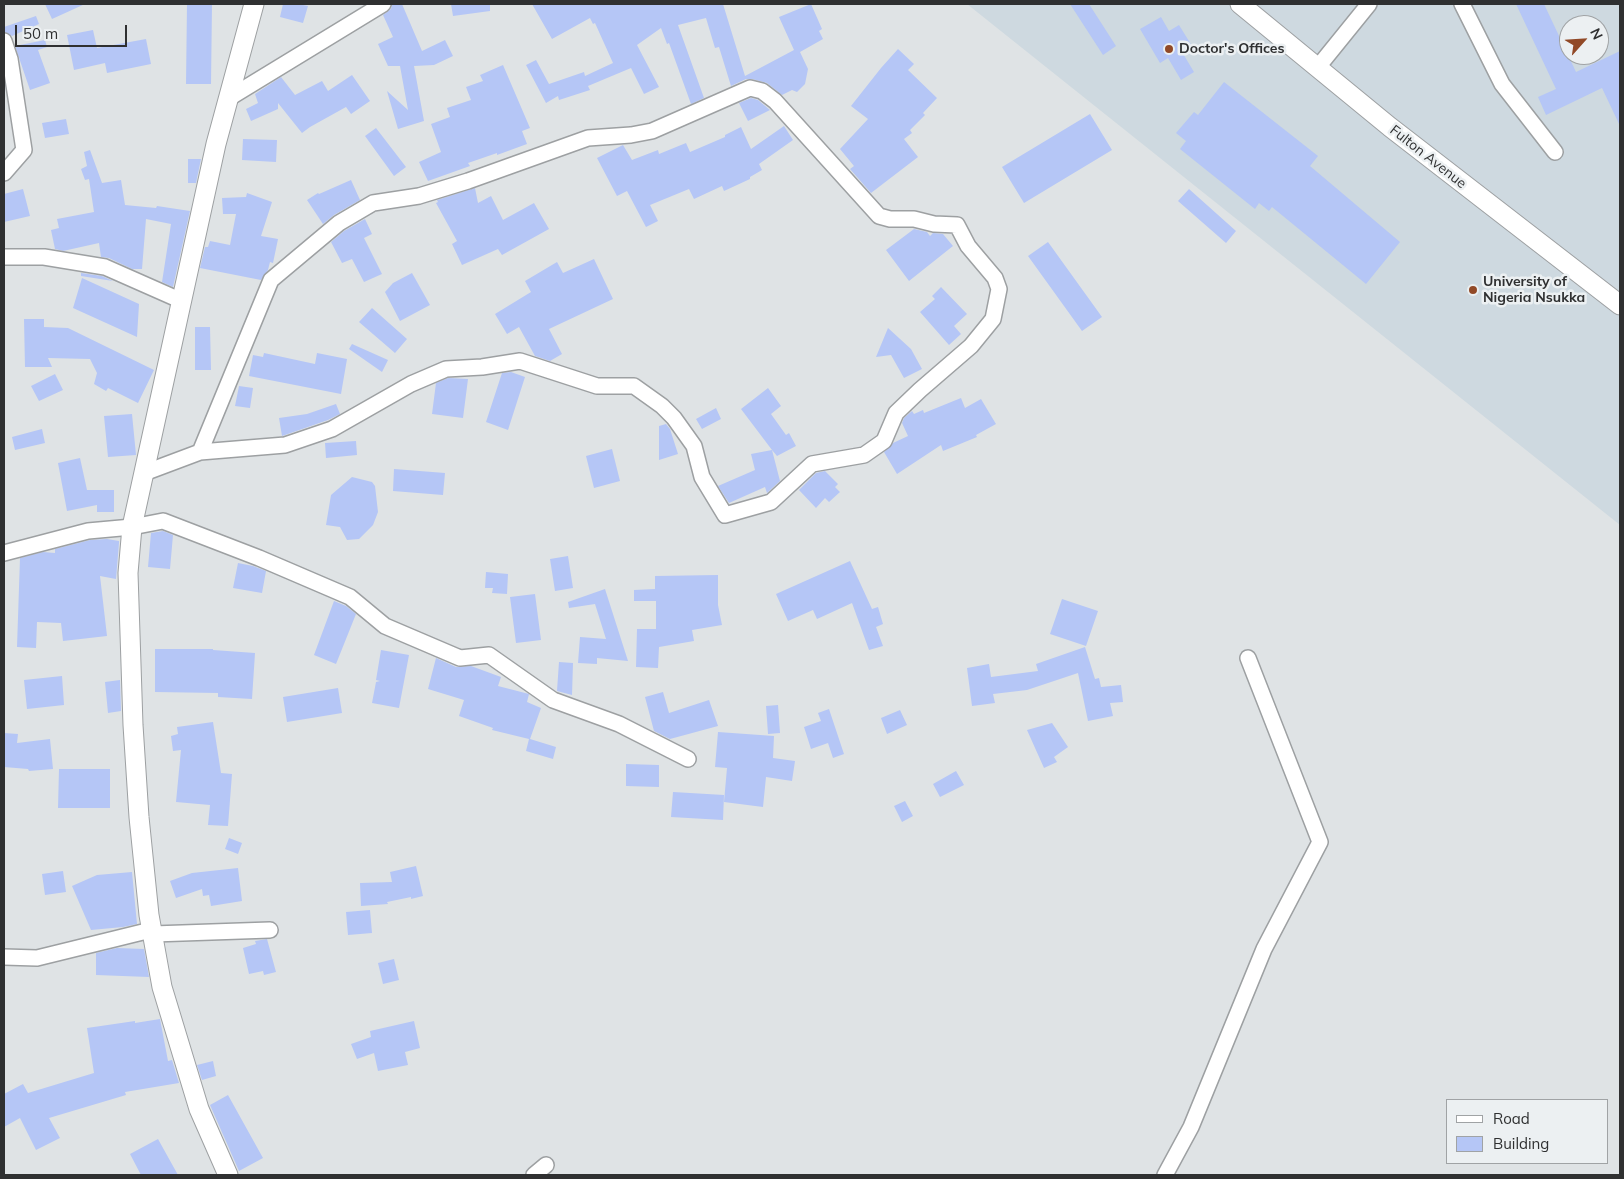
<!DOCTYPE html>
<html>
<head>
<meta charset="utf-8">
<style>
	body { margin:0 }
	#map { position:relative; width:1624px; height:1179px; overflow:hidden; background:#dfe3e5; font-family:Mulish,sans-serif }
	canvas { display:block }
	.frame { position:absolute; inset:0; border:5px solid #2f3031; pointer-events:none }
	.legend { position:absolute; left:1446px; top:1099px; width:162px; height:65px; box-sizing:border-box; background:#ecf0f2; border:1px solid #a0a3a5; margin:0; padding:6px 9px; list-style:none; font-size:15px; color:#2f3031 }
	.legend li { display:flex; align-items:center; gap:10px; height:25px }
	.legend b { width:25px; border:1px solid #a0a3a5 }
	.north { position:absolute; left:1559px; top:15px; width:50px; height:50px; box-sizing:border-box; background:#ecf0f2; border:1px solid #a0a3a5; border-radius:50%; rotate:64deg; font-size:14px; font-weight:700; line-height:20px; text-align:center; color:#2f3031 }
	.north::after { content:''; display:block; margin:auto; width:18px; height:22px; background:#914927; clip-path:polygon(50% 0,100% 100%,50% 72%,0 100%) }
	.scale { position:absolute; left:15px; top:25px; width:112px; height:22px; box-sizing:border-box; border:2px solid #2f3031; border-top:0; padding-left:6px; font-size:15px; line-height:18px; white-space:nowrap; color:#2f3031; -webkit-text-stroke:4px #ecf0f2; paint-order:stroke }
</style>
</head>
<body>
<div id="map">
<canvas width="1624" height="1179"></canvas>
<div class="frame"></div>
<ul class="legend">
<li><b style="height:6px;background:#fff"></b>Road</li>
<li><b style="height:14px;background:#b5c6f6"></b>Building</li>
</ul>
<div class="north">N</div>
<div class="scale">50 m</div>
</div>
<script>
const c = document.querySelector('canvas').getContext('2d');
c.lineJoin = 'round';
function paint(path, color) { c.fillStyle = color; c.fill(path, 'evenodd'); }
const toPath = rows => new Path2D(rows.map(r => 'M' + r).join(''));
function trace(path, color, width, dash) { c.strokeStyle = color; c.lineWidth = width; c.lineCap = dash ? 'butt' : 'round'; c.setLineDash(dash || []); c.stroke(path); }
function label(font, color, halo, rows, align = 'center') {
  c.font = font + ' Mulish,sans-serif'; c.lineWidth = 5; c.setLineDash([]); c.textBaseline = 'middle'; c.strokeStyle = halo; c.fillStyle = color; for (const [text, x, y, turn = 0] of rows) {
    c.save(); c.translate(x, y); c.rotate((+turn || 0) * Math.PI / 180); c.textAlign = isNaN(turn) ? turn : align; if (halo) c.strokeText(text, 0, 0); c.fillText(text, 0, 0); c.restore();
  }
}
paint(toPath([
	[967,4,1620,4,1620,525],
	[1569,25,1599,25,1599,55,1569,55]
]), '#ced9e0');
paint(toPath([
	[45,4,85,4,52,19],
	[187,4,212,4,211,84,186,84],
	[283,4,298,4,308,6,303,23,280,17],
	[392,4,402,4,422,51,445,40,453,56,434,65,414,66,424,121,398,129,387,91,408,110,400,66,388,66,378,44,393,37,383,15,391,9],
	[451,4,490,4,490,11,453,16],
	[532,4,723,4,745,76,794,50,779,17,811,4,822,29,819,31,823,39,800,52,808,69,805,84,797,92,792,90,782,95,767,83,752,79,746,79,731,86,719,47,715,48,706,18,678,25,704,98,691,104,669,43,667,44,661,28,637,45,659,87,644,94,631,68,588,86,590,90,559,100,558,96,546,103,526,65,536,60,549,84,584,72,585,76,613,63,595,23,593,24,590,18,552,39],
	[1070,4,1089,4,1116,46,1103,55],
	[1516,4,1544,4,1576,72,1620,51,1620,126,1602,88,1546,115,1538,97,1556,89],
	[36,16,39,24,12,36,5,32,4,27],
	[1161,17,1169,31,1179,25,1192,46,1182,52,1194,72,1181,80,1168,58,1160,63,1140,29],
	[93,30,97,48,146,39,151,64,107,73,105,63,74,70,67,35],
	[45,40,47,47,38,50,50,83,30,90,15,46],
	[898,49,914,64,908,70,937,98,923,113,925,115,910,130,912,133,904,139,918,157,871,193,850,169,854,166,840,149,868,119,851,106,881,68],
	[503,65,530,128,522,131,527,144,497,155,497,153,468,163,470,166,428,181,419,162,441,152,431,124,450,117,447,108,471,100,466,87,483,81,480,75],
	[352,75,370,101,351,114,346,107,310,127,302,133,278,103,278,109,251,121,246,109,258,103,255,94,281,77,295,95,322,81,328,91],
	[1224,82,1318,156,1310,166,1400,242,1366,284,1272,207,1269,211,1259,203,1255,209,1180,149,1186,141,1176,133,1194,112,1198,115],
	[751,98,758,100,770,110,748,121,739,103],
	[1090,114,1112,150,1024,203,1002,167],
	[66,119,69,134,45,138,42,123],
	[784,126,793,140,759,164,762,170,750,177,750,179,724,191,722,186,694,199,689,189,650,205,658,221,646,227,627,191,617,196,597,158,623,145,632,160,658,150,659,154,686,143,690,152,725,137,725,135,741,127,751,149],
	[376,128,406,167,394,176,365,136],
	[243,139,277,140,276,162,242,160],
	[90,150,102,183,121,180,125,205,156,208,157,206,190,211,173,287,162,282,171,224,146,219,142,269,132,269,109,258,101,257,99,243,63,251,55,249,51,230,59,228,57,219,94,212,89,179,85,180,81,169,87,166,84,152],
	[188,159,201,159,196,183,188,183],
	[351,180,360,200,334,215,323,224,307,200,318,193,319,194],
	[475,188,478,203,491,196,503,220,534,203,549,229,502,255,498,249,462,265,452,244,457,241,436,203,438,202,437,200],
	[23,189,30,216,4,222,4,194],
	[1189,189,1236,231,1226,243,1178,201],
	[247,193,272,202,261,236,278,239,273,263,270,262,268,270,261,280,200,268,205,247,208,247,210,241,230,245,236,214,223,214,222,198,246,197],
	[365,219,372,234,364,238,382,274,364,282,352,259,342,263,331,242,344,231],
	[914,229,927,232,930,236,933,233,943,234,953,246,909,281,886,250],
	[1048,242,1102,317,1082,331,1028,256],
	[594,259,613,299,549,329,562,354,550,361,535,356,519,327,507,334,495,314,531,292,525,281,557,262,563,273],
	[81,273,102,276,113,281,81,276],
	[412,273,430,305,400,321,385,292,393,283],
	[82,278,139,304,137,337,73,308],
	[941,287,967,314,954,326,961,334,949,345,920,312,935,299,932,296],
	[372,308,407,339,395,353,359,322],
	[24,319,44,319,44,327,68,328,154,370,138,403,108,388,106,391,94,384,97,373,90,359,48,358,52,367,25,367],
	[195,327,210,327,211,370,195,370],
	[888,328,911,349,922,369,904,378,891,355,876,357],
	[352,344,388,360,382,372,349,349],
	[264,353,315,364,317,353,347,359,341,394,249,376,253,355,263,357],
	[511,372,525,377,508,430,486,422,502,373],
	[55,374,63,390,39,401,31,386],
	[448,378,468,379,463,418,432,414,436,383],
	[239,386,253,388,250,408,235,406],
	[768,388,781,406,771,414,786,435,789,433,796,446,777,456,772,450,780,481,767,493,765,487,729,503,718,486,755,470,751,454,772,450,741,409],
	[961,398,965,408,981,399,996,424,976,435,977,437,943,451,941,445,897,474,884,452,893,443,908,436,902,423,904,418,912,411,914,414,923,410,924,413],
	[336,404,340,414,328,420,282,436,279,418,307,414],
	[716,408,721,419,702,429,696,419],
	[132,414,136,455,108,457,104,416],
	[666,424,670,429,678,454,659,460,659,426],
	[42,429,45,443,15,450,12,437],
	[356,441,357,455,326,458,325,443],
	[612,449,620,481,594,488,586,456],
	[80,458,87,490,114,490,114,512,97,512,97,505,67,511,58,463],
	[394,469,445,473,443,495,393,491],
	[825,471,838,484,835,487,840,492,829,502,825,498,816,508,799,490,816,473],
	[352,477,372,482,375,486,378,512,373,525,359,539,347,540,340,527,326,525,331,495],
	[163,531,173,535,170,569,148,567,151,533],
	[107,539,119,541,119,543,116,579,100,576,107,636,63,641,61,623,37,622,36,648,17,647,20,558,43,552,55,553,55,549,90,540],
	[568,556,573,588,555,591,550,559],
	[850,561,872,609,878,607,883,624,876,627,883,646,869,650,852,603,817,619,813,610,788,621,776,594],
	[238,563,253,566,266,571,262,593,233,588],
	[486,572,508,574,507,594,492,593,493,588,485,588],
	[718,575,718,605,722,625,692,630,694,641,659,647,658,668,636,667,637,629,656,629,656,601,634,601,634,590,655,589,655,576],
	[605,589,628,661,597,658,597,664,578,663,580,637,606,639,595,604,569,608,568,602],
	[535,594,541,640,516,643,510,597],
	[1062,599,1098,611,1086,646,1050,634],
	[334,601,346,606,356,614,336,664,314,655],
	[1085,647,1095,679,1099,678,1101,687,1121,685,1123,702,1110,703,1113,716,1088,721,1078,673,1027,690,993,694,995,703,972,706,967,668,989,664,991,677,1038,671,1036,664],
	[155,649,213,649,213,650,255,653,252,699,218,697,218,693,155,692],
	[381,650,409,655,399,708,372,703,376,682,380,681,376,680],
	[436,658,456,667,471,666,501,677,498,686,529,694,527,702,541,708,530,739,556,747,553,759,526,751,529,739,492,730,493,728,459,716,464,700,428,689],
	[559,662,573,663,572,695,557,691],
	[62,676,64,705,27,709,24,680],
	[120,680,121,711,108,713,105,682],
	[338,688,342,713,287,722,283,697],
	[663,692,669,713,709,700,718,726,670,739,654,731,645,697],
	[778,705,780,733,768,734,766,706],
	[829,709,844,754,833,758,828,743,811,749,804,727,821,721,818,713],
	[900,710,907,725,887,734,881,718],
	[213,722,221,773,232,774,228,826,208,825,210,805,176,802,181,750,173,751,171,736,178,734,177,727],
	[1052,723,1068,747,1054,757,1057,762,1044,768,1027,730],
	[718,732,774,736,773,758,795,761,792,781,766,777,763,807,724,802,727,768,715,767],
	[4,733,18,734,17,743,50,739,53,769,29,771,28,769,4,767],
	[626,764,659,765,659,787,626,786],
	[59,769,110,769,110,808,58,808],
	[956,771,964,785,940,797,933,784],
	[673,792,724,795,723,820,671,817],
	[905,801,913,816,902,822,894,806],
	[229,838,242,843,238,854,225,849],
	[416,866,423,896,411,899,411,897,387,902,388,904,361,906,360,883,392,882,390,872],
	[238,868,242,901,211,906,209,895,203,896,202,889,176,898,170,881,192,873],
	[63,871,66,892,45,895,42,874],
	[132,872,137,924,123,927,91,930,72,886,97,875],
	[370,910,372,933,348,935,346,912],
	[267,939,276,972,264,975,263,971,249,974,243,948,256,944,255,941],
	[117,948,144,949,149,977,96,975,96,953],
	[394,959,399,980,383,984,378,963],
	[160,1019,168,1061,172,1060,179,1083,125,1092,126,1095,49,1118,60,1138,36,1150,20,1118,4,1127,4,1094,23,1084,28,1093,94,1073,87,1028,135,1021,135,1023],
	[414,1021,420,1048,405,1052,408,1065,378,1071,374,1053,357,1059,351,1044,371,1037,370,1031],
	[213,1061,216,1076,202,1080,197,1065],
	[228,1095,263,1158,239,1171,210,1105],
	[158,1139,178,1175,141,1175,130,1154]
]), '#b5c6f6');
const minor = toPath([
	[1462,4,1502,84,1555,152],
	[4,41,10,59,24,150,4,173],
	[1318,67,1369,4],
	[229,98,383,4],
	[4,257,44,257,105,267,182,301],
	[144,473,200,452,285,445,332,429,411,384,446,369,482,367,520,361,597,386,634,386,662,406,674,418,694,446,702,477,725,515,771,502,812,464,864,455,884,441,896,413,920,390,971,346,993,319,999,289,995,278,968,246,957,225,934,224,914,219,890,219,879,216,775,101,762,91,750,88,652,131,631,135,588,138,468,181,419,196,373,203,339,223,271,280,200,452],
	[4,553,88,531,132,527,163,521,259,558,350,597,385,626,460,658,489,655,553,700,619,724,688,759],
	[4,957,37,958,151,930,153,934,270,930],
	[534,1175,546,1165],
	[1165,1175,1191,1127,1264,949,1320,842,1248,658]
]);
const tertiary = toPath([
	[1240,4,1390,127,1620,305],
	[228,1175,199,1109,162,987,149,915,139,817,133,725,128,573,132,527,216,144,254,4]
]);
trace(minor, '#9da0a2', 18);
trace(tertiary, '#9da0a2', 21);
trace(minor, '#fff', 15);
trace(tertiary, '#fff', 19);
for (const [x, y, r, color] of [
	[1169,49,5,"#914927"],
	[1473,290,5,"#914927"]
]) { const dot = new Path2D(); dot.arc(x, y, r, 0, 2 * Math.PI); c.fillStyle = color; c.fill(dot); trace(dot, '#ecf0f2', 2); }
label('bold 14px', '#2f3031', '#ecf0f2', [
	["Doctor's Offices",1179,49],
	["University of",1483,282],
	["Nigeria Nsukka",1483,298]
], 'left');
label('14px', '#2f3031', '#ecf0f2', [
	["Fulton Avenue",1428,157,38]
]);
</script>
</body>
</html>
